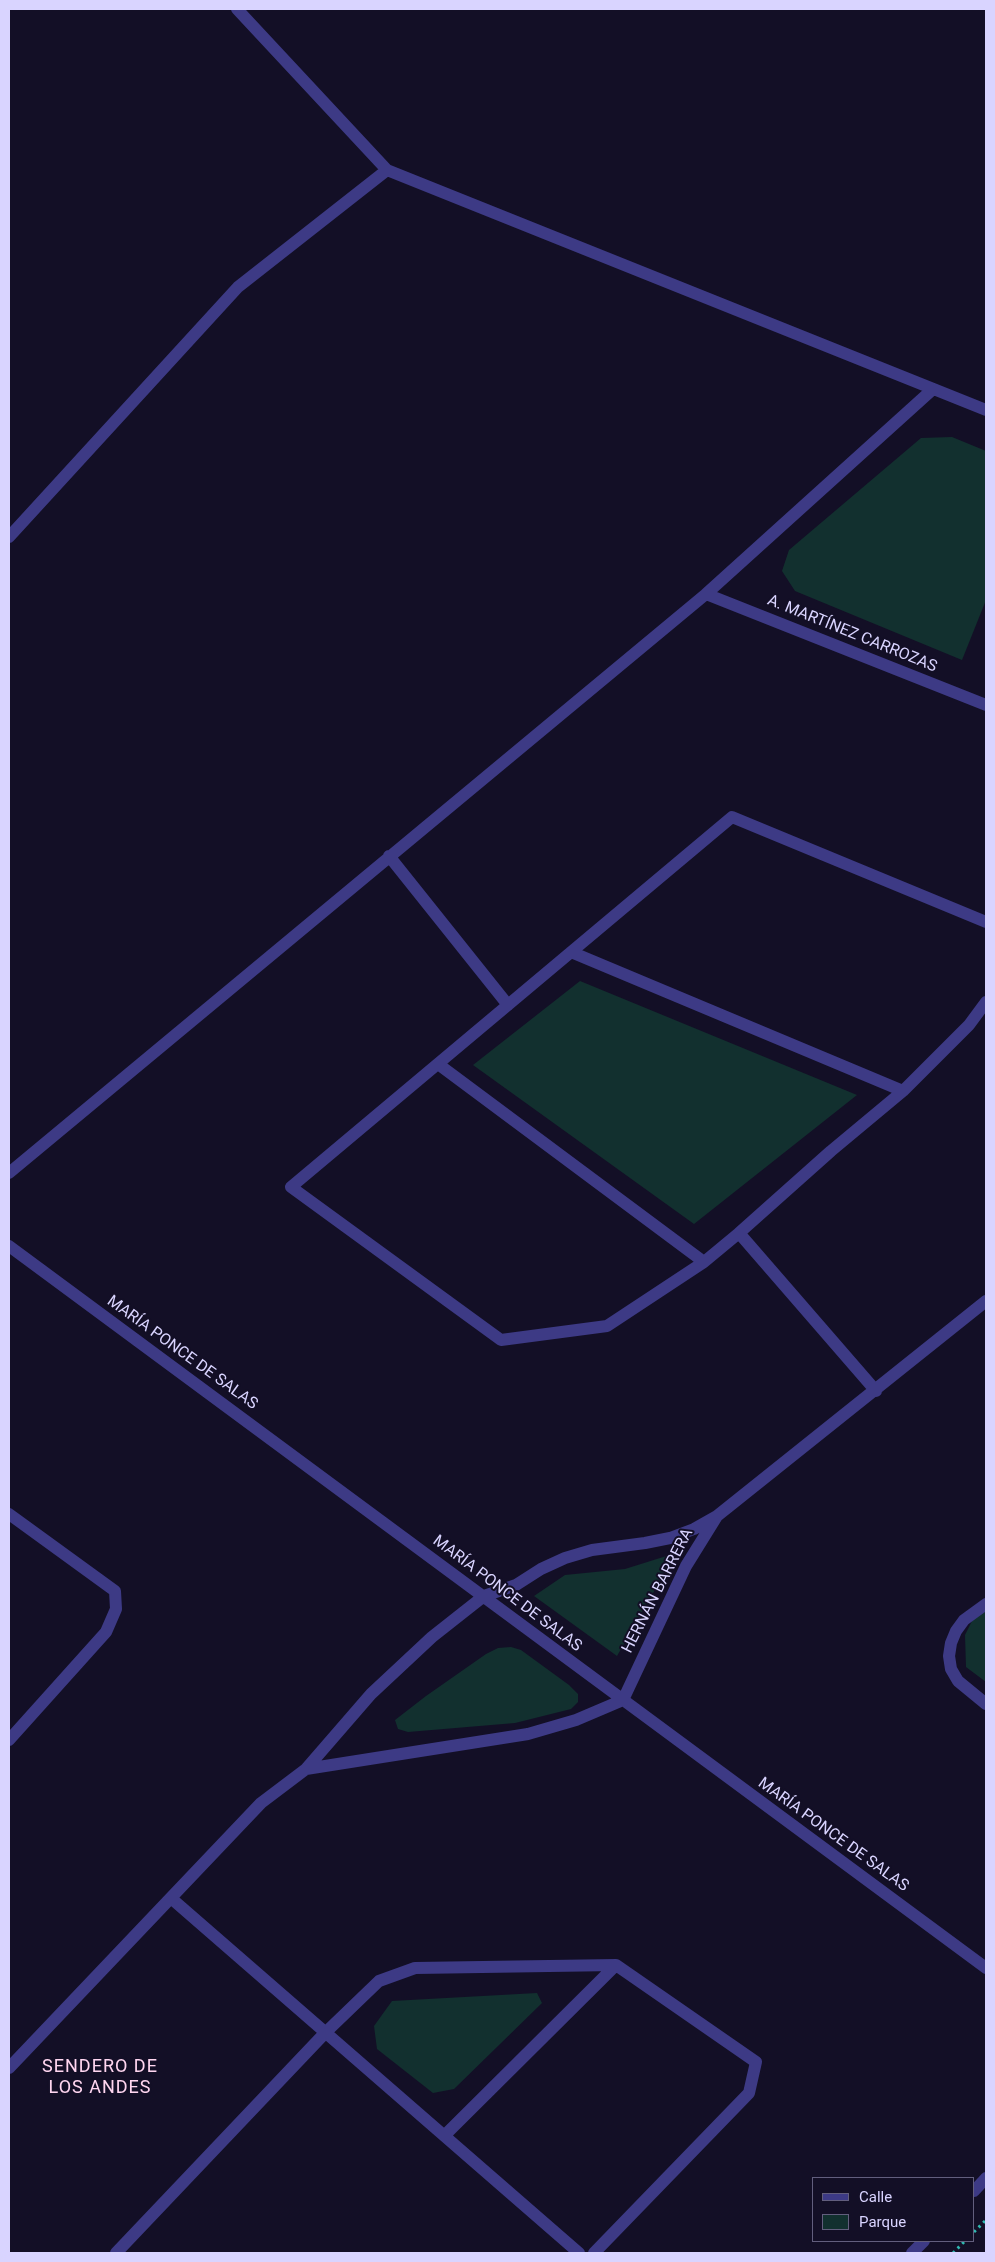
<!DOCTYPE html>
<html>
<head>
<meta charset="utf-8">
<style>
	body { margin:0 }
	#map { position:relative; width:995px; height:2262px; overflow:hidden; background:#130f26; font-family:Roboto,sans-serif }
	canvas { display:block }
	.frame { position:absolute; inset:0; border:10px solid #d9d4ff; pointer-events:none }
	.legend { position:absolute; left:812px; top:2177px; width:162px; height:65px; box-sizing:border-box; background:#130f26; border:1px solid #625e7d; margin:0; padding:6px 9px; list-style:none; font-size:15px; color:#d9d4ff }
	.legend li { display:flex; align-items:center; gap:10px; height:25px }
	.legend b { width:25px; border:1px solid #625e7d }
</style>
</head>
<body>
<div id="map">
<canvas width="995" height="2262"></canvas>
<div class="frame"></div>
<ul class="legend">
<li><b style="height:6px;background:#3d3a85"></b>Calle</li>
<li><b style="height:14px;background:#12302f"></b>Parque</li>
</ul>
</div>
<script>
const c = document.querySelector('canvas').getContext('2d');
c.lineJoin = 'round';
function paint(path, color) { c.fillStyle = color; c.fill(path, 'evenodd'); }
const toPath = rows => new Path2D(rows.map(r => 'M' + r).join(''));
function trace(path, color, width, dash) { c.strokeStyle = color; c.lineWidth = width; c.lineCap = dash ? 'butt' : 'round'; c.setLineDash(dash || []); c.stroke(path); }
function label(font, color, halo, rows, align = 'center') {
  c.font = font + ' Roboto,sans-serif'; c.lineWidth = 4; c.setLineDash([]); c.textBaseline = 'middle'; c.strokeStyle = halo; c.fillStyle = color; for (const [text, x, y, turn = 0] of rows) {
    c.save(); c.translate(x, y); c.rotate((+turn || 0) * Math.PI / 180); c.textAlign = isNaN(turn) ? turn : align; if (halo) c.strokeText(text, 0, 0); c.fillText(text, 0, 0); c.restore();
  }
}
paint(toPath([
	[952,437,986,451,986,600,962,660,795,591,782,571,789,550,921,438],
	[580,981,857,1095,694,1224,473,1065],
	[676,1553,617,1656,534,1596,565,1575,625,1569],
	[986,1607,986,1682,966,1667,965,1635,974,1617],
	[511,1647,521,1650,569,1685,578,1694,578,1702,571,1709,515,1723,408,1732,398,1729,395,1720,426,1696,486,1654,498,1648],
	[537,1993,542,2003,454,2089,433,2093,377,2049,374,2026,392,2001]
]), '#12302f');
trace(toPath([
	[974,2232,986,2220],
	[953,2253,965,2241]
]), '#2fb8b0', 3, [2.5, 4]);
trace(toPath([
	[237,9,387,170,986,410],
	[9,537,238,287,387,170],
	[706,594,986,705],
	[389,856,508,1005],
	[571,952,903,1091],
	[438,1064,704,1262],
	[9,1173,706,594,933,389],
	[739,1233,704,1262,607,1326,501,1340,291,1187,732,817,986,922],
	[9,1246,986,1968],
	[876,1391,739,1233,831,1151,903,1091,969,1025,986,1002],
	[9,1514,115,1591,116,1609,106,1632,9,1740],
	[986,1604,964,1620,956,1631,951,1643,949,1656,951,1669,958,1681,986,1704],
	[306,1769,528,1734,576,1720,623,1700,686,1566,717,1516,986,1301],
	[172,1899,579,2253],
	[9,2068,261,1803,306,1769,371,1694,432,1637,484,1596,516,1585,541,1569,565,1558,592,1550,645,1543,670,1538,694,1529,717,1516],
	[445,2135,616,1965],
	[974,2191,986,2178],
	[116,2253,325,2033,379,1981,415,1968,616,1965,756,2062,749,2093,594,2253],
	[912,2253,924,2241]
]), '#3d3a85', 12);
label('16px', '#d9d4ff', '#130f26', [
	["A. MARTÍNEZ CARROZAS",852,634,22],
	["MARÍA PONCE DE SALAS",182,1353,36],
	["HERNÁN BARRERA",658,1591,-63],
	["MARÍA PONCE DE SALAS",507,1594,37],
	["MARÍA PONCE DE SALAS",833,1835,36]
]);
c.letterSpacing = '1px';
label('18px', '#ffd6f0', '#130f26', [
	["SENDERO DE",100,2067],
	["LOS ANDES",100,2088]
]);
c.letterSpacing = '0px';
</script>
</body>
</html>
